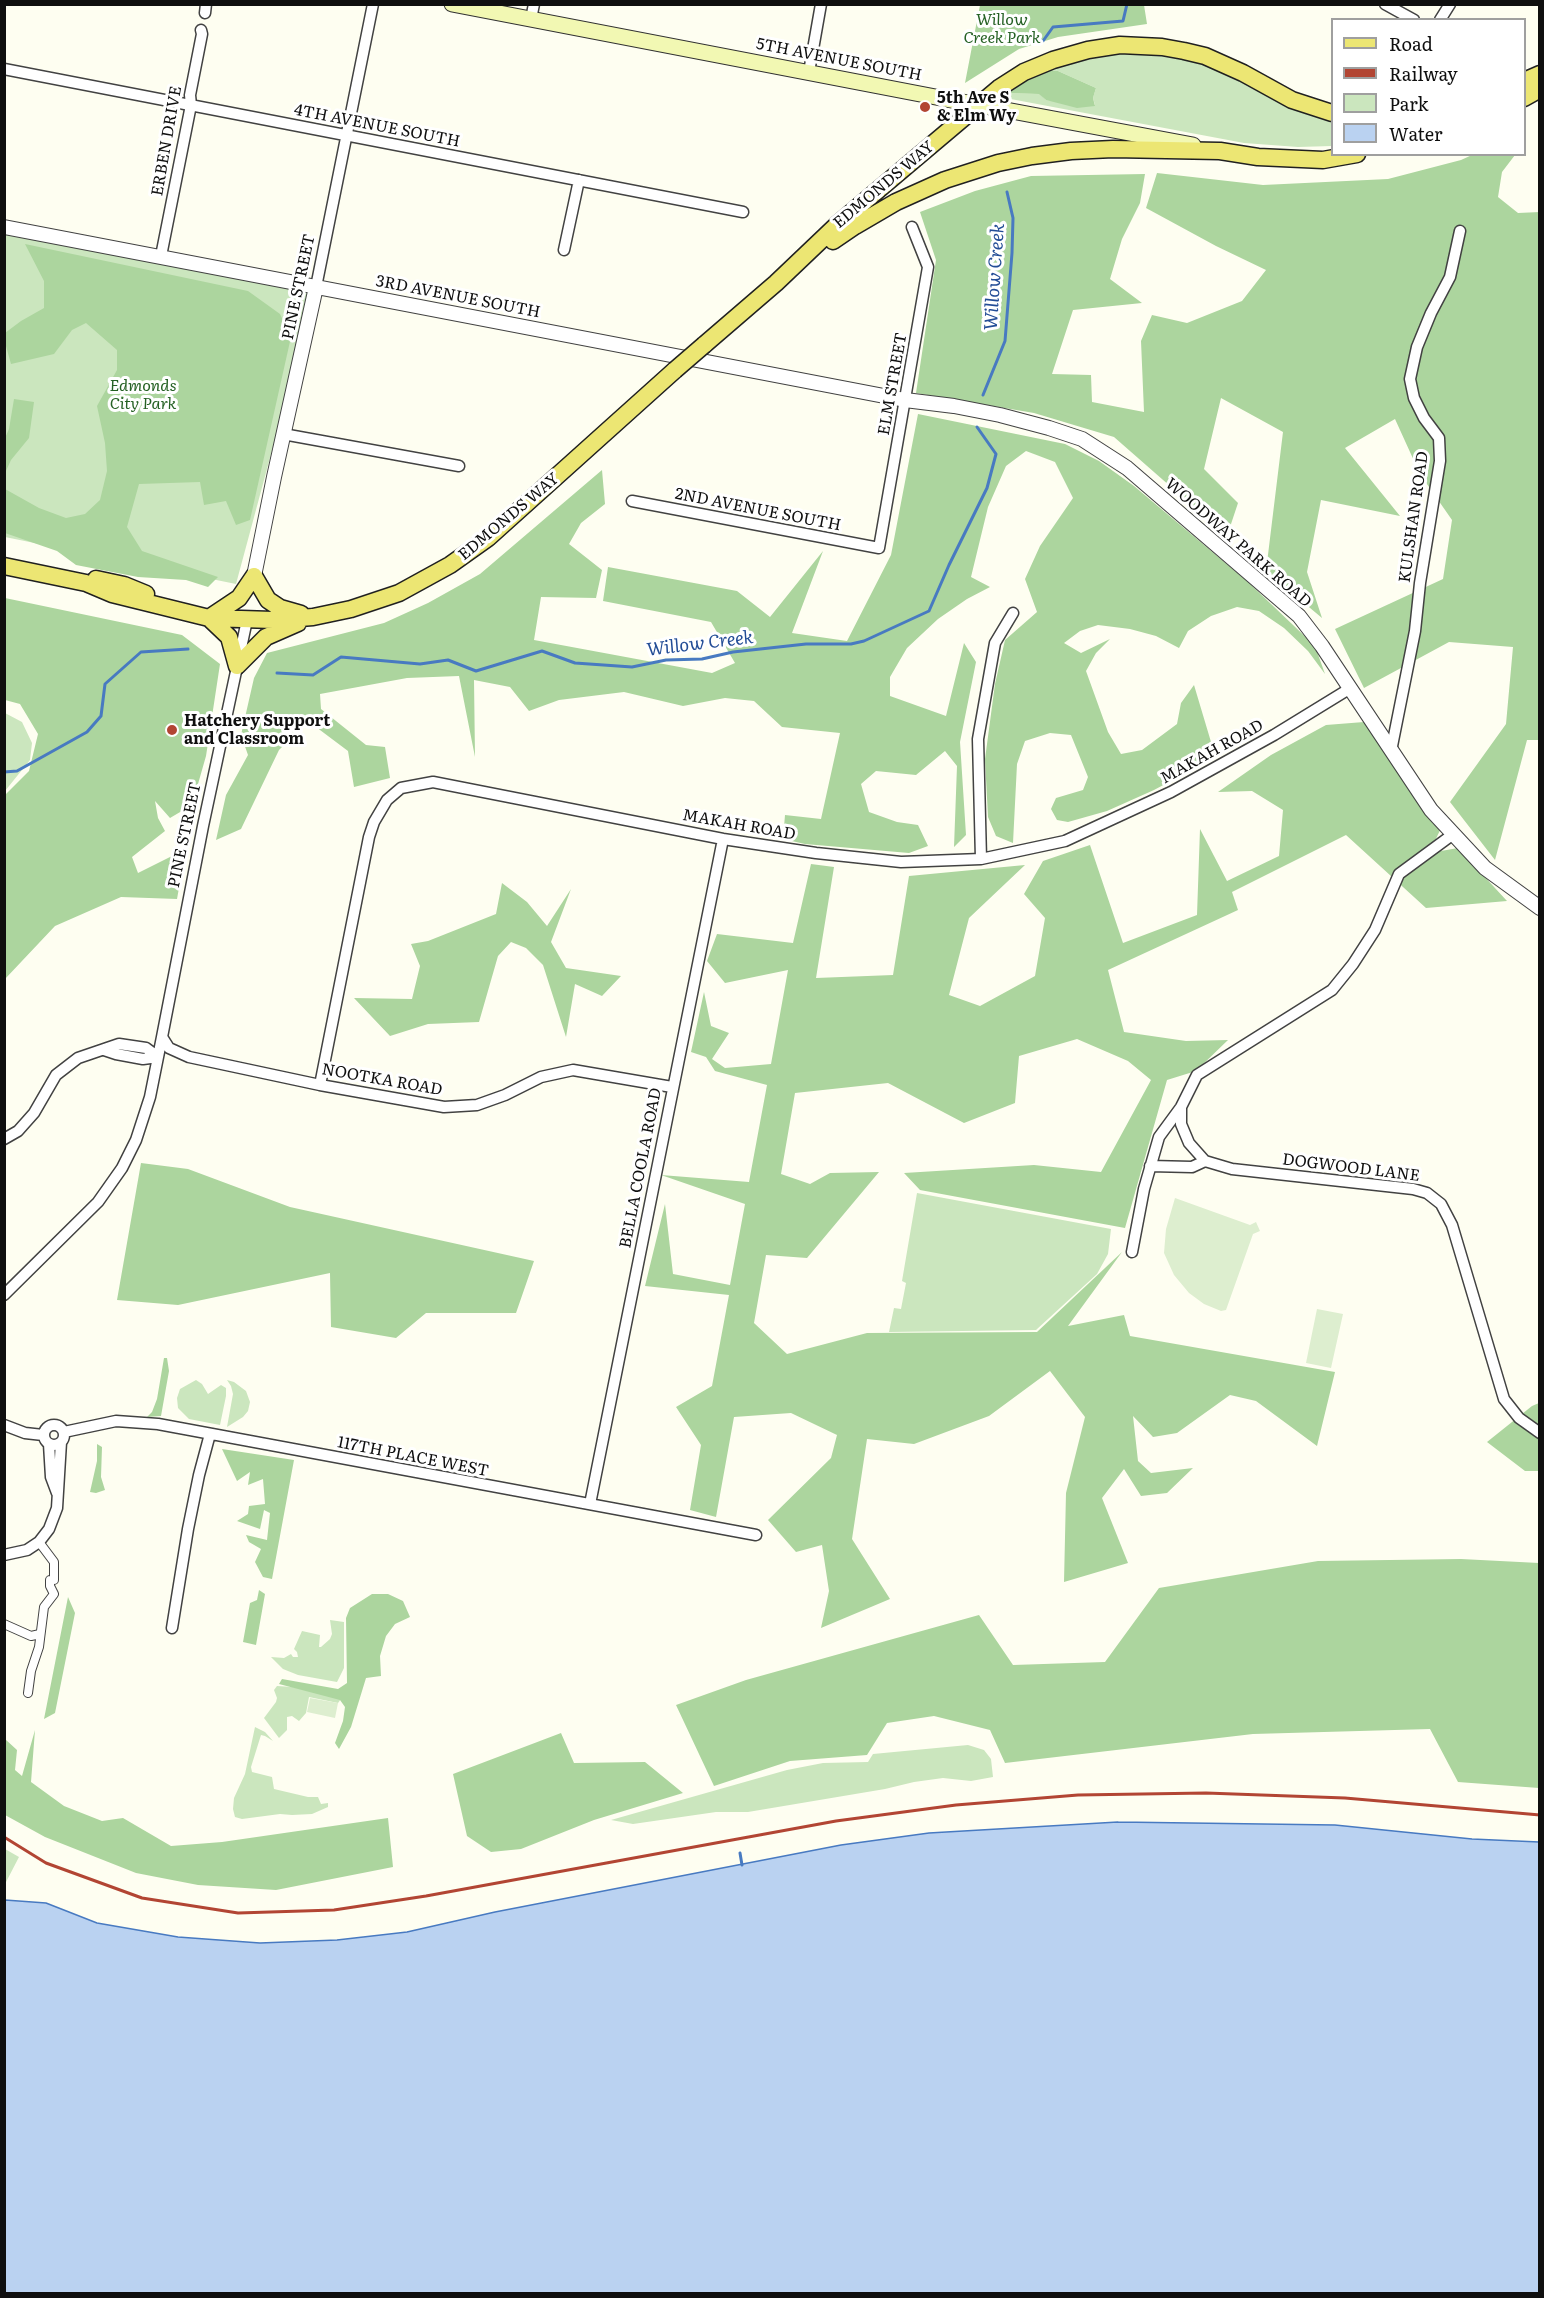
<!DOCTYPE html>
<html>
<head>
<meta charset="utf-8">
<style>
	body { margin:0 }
	#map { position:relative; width:1544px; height:2298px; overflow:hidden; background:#fefef1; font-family:Literata,serif }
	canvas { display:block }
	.frame { position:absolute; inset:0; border:6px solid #0f0f0f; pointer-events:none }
	.legend { position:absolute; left:1331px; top:18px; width:195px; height:138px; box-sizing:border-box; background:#fff; border:2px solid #9f9f9f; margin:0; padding:8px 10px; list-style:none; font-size:18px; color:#0f0f0f }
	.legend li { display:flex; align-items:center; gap:12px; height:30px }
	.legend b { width:30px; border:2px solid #9f9f9f }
</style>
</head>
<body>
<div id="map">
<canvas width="1544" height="2298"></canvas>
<div class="frame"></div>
<ul class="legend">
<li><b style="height:8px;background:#ece673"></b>Road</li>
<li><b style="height:8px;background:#b24533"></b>Railway</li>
<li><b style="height:16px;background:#cbe6be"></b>Park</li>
<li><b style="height:16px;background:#bad2f1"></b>Water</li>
</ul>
</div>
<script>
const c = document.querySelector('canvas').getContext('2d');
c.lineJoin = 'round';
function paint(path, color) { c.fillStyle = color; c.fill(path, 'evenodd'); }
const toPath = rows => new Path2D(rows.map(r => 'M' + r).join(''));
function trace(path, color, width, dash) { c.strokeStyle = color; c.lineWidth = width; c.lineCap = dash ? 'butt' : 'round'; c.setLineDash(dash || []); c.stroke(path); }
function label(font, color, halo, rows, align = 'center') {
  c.font = font + ' Literata,serif'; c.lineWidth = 6; c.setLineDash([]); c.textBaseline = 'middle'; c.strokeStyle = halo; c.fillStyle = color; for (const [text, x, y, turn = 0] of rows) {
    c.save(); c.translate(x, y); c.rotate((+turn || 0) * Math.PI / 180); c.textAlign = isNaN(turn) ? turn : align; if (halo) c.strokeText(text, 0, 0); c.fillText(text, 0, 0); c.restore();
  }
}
paint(toPath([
	[1102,52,1186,56,1332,118,1332,146,1298,147,1244,143,1000,97,1004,93,1040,94,1046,100,1095,105,1093,98,1096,88,1058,71,1041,70],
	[4,227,316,287,236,584,5,537],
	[5,713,22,722,32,743,30,760,5,791],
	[917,1193,1111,1229,1108,1254,1097,1274,1036,1330,889,1332,894,1308,901,1309,906,1283,902,1281],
	[196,1380,202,1384,208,1394,221,1385,226,1388,226,1396,220,1425,189,1419,178,1408,177,1398,180,1389],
	[227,1380,234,1382,246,1391,250,1402,248,1411,243,1417,227,1427,233,1394,231,1386],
	[330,1620,344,1622,344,1668,337,1682,298,1675,283,1669,271,1657,284,1658,291,1654,293,1657,298,1657,297,1652,294,1649,302,1631,320,1635,319,1647,321,1647,330,1639,332,1634],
	[277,1686,293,1687,341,1699,338,1703,309,1697,306,1713,299,1721,292,1716,287,1717,287,1730,279,1738,264,1718,276,1702,277,1698,274,1690],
	[255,1727,265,1732,273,1741,265,1736,261,1735,251,1767,252,1772,272,1777,274,1789,308,1797,318,1797,321,1804,328,1803,328,1807,312,1814,292,1815,280,1814,242,1819,235,1817,233,1809,234,1798,245,1774],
	[968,1745,984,1750,991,1759,993,1777,971,1781,943,1778,914,1782,885,1789,748,1812,716,1812,633,1824,611,1820,787,1770,823,1763,868,1762,873,1754],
	[5,1849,19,1857,5,1884]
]), '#cbe6be');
paint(toPath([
	[980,5,1144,5,1147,24,1058,37,1019,49,965,83],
	[1041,70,1058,71,1096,88,1093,98,1095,106,1077,108,1046,100,1039,94,1004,93],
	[1472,155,1515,155,1502,172,1498,197,1518,213,1540,212,1540,740,1527,740,1495,860,1450,802,1506,724,1513,647,1449,642,1364,688,1335,629,1443,579,1452,520,1420,474,1395,419,1345,448,1400,516,1321,500,1307,572,1322,618,1266,571,1283,432,1221,398,1204,469,1238,503,1227,536,1114,437,1034,413,916,393,936,260,920,212,975,191,1031,176,1145,174,1140,203,1122,239,1110,279,1142,303,1073,310,1052,374,1091,375,1092,402,1144,412,1141,341,1152,315,1187,323,1242,301,1266,270,1216,246,1146,208,1157,173,1263,185,1388,179,1461,160],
	[25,244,248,291,280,314,291,337,250,520,236,525,226,501,204,505,200,482,139,484,127,527,142,551,218,577,208,587,186,580,138,577,76,565,57,551,5,533,5,489,39,508,66,518,85,514,100,500,107,471,105,443,97,406,117,370,117,350,86,323,72,330,54,354,11,364,6,346,5,333,21,321,44,308,44,281],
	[14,399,34,402,29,438,11,460,5,473,5,438,9,429],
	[918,414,1065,444,1099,461,1134,486,1248,582,1315,646,1325,674,1308,651,1284,628,1259,611,1237,607,1211,616,1188,631,1179,648,1156,636,1130,629,1098,625,1080,631,1064,643,1081,653,1110,639,1096,653,1086,671,1108,732,1121,754,1142,750,1177,724,1181,703,1194,685,1214,752,1184,774,1154,790,1107,811,1068,822,1057,820,1051,809,1056,798,1083,790,1088,777,1071,735,1050,733,1025,741,1017,764,1013,843,996,836,988,817,985,759,995,684,1005,640,1037,612,1025,579,1040,546,1073,498,1055,462,1026,451,1006,466,988,507,971,577,990,587,967,599,938,619,907,648,890,677,890,696,946,716,964,643,976,662,960,742,966,835,954,847,957,766,945,751,916,775,876,771,861,784,869,812,897,822,918,825,928,846,909,853,805,844,783,839,785,815,821,819,840,733,782,727,754,701,725,698,683,706,624,692,559,700,529,711,510,687,474,680,475,757,459,676,407,678,320,694,321,709,366,745,385,747,390,778,354,787,348,751,308,721,279,750,241,829,216,840,226,795,248,755,241,735,254,678,267,653,384,623,428,603,480,574,602,470,605,504,581,523,569,544,602,570,596,598,541,597,534,640,712,673,735,663,711,622,603,601,608,567,737,591,770,617,823,551,792,633,847,641,891,555],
	[5,598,182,635,220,664,206,756,192,805,170,818,155,801,158,818,165,831,132,857,138,873,186,849,177,899,121,897,55,926,5,979,5,795,29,771,38,734,20,704,5,700],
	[1364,722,1441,828,1435,841,1441,851,1458,848,1507,901,1426,908,1346,835,1232,892,1238,910,1108,970,1124,1032,1186,1041,1228,1040,1196,1071,1167,1080,1125,1228,920,1190,904,1173,1034,1165,1101,1172,1151,1080,1128,1061,1077,1039,1019,1056,1015,1103,964,1123,888,1083,795,1093,781,1174,810,1184,830,1173,879,1172,807,1258,766,1255,754,1323,787,1354,867,1333,1037,1332,1122,1252,1068,1326,1124,1315,1130,1336,1335,1372,1317,1446,1256,1401,1230,1395,1177,1433,1153,1437,1133,1416,1138,1461,1151,1473,1193,1468,1167,1493,1141,1496,1124,1469,1102,1498,1128,1563,1064,1582,1066,1493,1085,1417,1050,1371,989,1416,914,1444,867,1439,852,1539,890,1599,821,1628,829,1591,822,1545,796,1552,768,1520,831,1458,837,1435,791,1413,734,1417,716,1517,690,1510,701,1445,676,1407,712,1386,729,1295,645,1286,665,1204,673,1274,730,1285,745,1204,661,1175,749,1182,767,1085,715,1071,706,1057,691,1052,704,992,711,1026,729,1033,712,1059,725,1068,771,1064,788,970,725,983,707,961,717,934,793,943,811,864,834,867,816,978,893,975,909,876,1025,865,969,918,949,995,980,1006,1035,976,1045,918,1024,894,1043,861,1090,845,1123,943,1197,915,1200,829,1227,881,1279,856,1283,810,1252,791,1218,792,1271,755,1326,725],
	[502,883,527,902,547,926,571,889,551,942,566,968,621,976,602,996,575,984,566,1037,543,965,526,948,511,942,498,956,479,1022,428,1024,390,1036,354,998,412,999,420,966,411,944,428,941,496,914],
	[141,1163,188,1169,290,1207,534,1261,516,1313,426,1313,396,1338,331,1327,330,1273,178,1305,117,1300],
	[164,1358,167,1358,169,1371,161,1416,147,1417,152,1412,157,1399],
	[1539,1403,1539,1471,1525,1471,1487,1442,1532,1406],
	[97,1444,102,1447,101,1477,105,1490,96,1493,90,1492,97,1461],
	[222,1449,294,1460,272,1579,263,1577,255,1562,261,1549,249,1542,246,1535,267,1540,270,1513,264,1510,260,1529,237,1521,248,1514,249,1506,265,1504,263,1479,248,1485,250,1472,237,1481],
	[1461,1559,1539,1563,1539,1788,1458,1782,1430,1729,1253,1734,1005,1763,990,1730,934,1716,887,1723,867,1755,790,1761,714,1786,676,1705,746,1680,979,1615,1013,1665,1105,1662,1159,1588,1318,1561],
	[259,1590,265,1594,256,1645,243,1642,250,1603,257,1600],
	[372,1594,388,1594,403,1601,410,1617,395,1624,386,1636,380,1656,381,1676,366,1678,351,1727,339,1749,335,1743,343,1721,345,1707,340,1700,279,1684,282,1679,338,1689,347,1683,346,1618,350,1608],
	[68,1597,75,1613,55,1713,44,1719],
	[35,1730,31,1782,64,1806,102,1821,123,1818,171,1846,222,1842,388,1818,393,1867,276,1890,198,1885,136,1873,45,1837,5,1815,5,1739,17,1750,15,1770,22,1776],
	[561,1733,574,1763,645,1762,683,1793,594,1820,521,1849,491,1852,467,1836,453,1774]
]), '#acd59e');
paint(toPath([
	[1175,1198,1250,1225,1256,1222,1260,1231,1253,1234,1226,1310,1221,1311,1204,1304,1189,1293,1174,1275,1164,1253,1166,1229],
	[1317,1309,1343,1314,1331,1368,1306,1363],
	[310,1698,338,1703,335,1718,307,1712]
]), '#ddeecf');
const water = toPath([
	[1118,1822,1335,1825,1472,1839,1539,1842,1539,2293,5,2293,5,1900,46,1903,97,1923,178,1937,260,1943,337,1940,407,1932,495,1912,841,1845,929,1833,1118,1822]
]);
paint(water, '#bad2f1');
trace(water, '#487ac1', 1.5);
trace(toPath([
	[1043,41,1053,27,1123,21,1127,4],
	[983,395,1005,341,1012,253,1013,218,1007,192],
	[277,673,313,675,341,657,420,664,448,660,476,671,542,651,575,663,632,667,666,660,702,659,733,652,806,644,851,644,864,641,929,611,949,565,987,488,996,454,977,427],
	[4,772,17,771,87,732,101,716,105,684,141,652,188,649],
	[740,1853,742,1865]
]), '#487ac1', 3);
const pedestrian = toPath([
	[4,1624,31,1636,40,1634],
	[28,1693,31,1671,39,1647,44,1607,54,1594,50,1586,50,1580,54,1580,54,1562,39,1542]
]);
const minor = toPath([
	[1385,4,1414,20],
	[205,13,206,4],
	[531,19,534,4],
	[1440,20,1450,4],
	[4,69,743,212],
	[809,72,821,4],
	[564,250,579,180],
	[161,256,191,105,190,95,202,34,201,30],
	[316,287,373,4],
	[283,434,459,466],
	[632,501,879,548,928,267,912,227],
	[1391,751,1415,631,1420,583,1440,461,1439,438,1424,418,1414,398,1410,379,1417,347,1431,313,1450,277,1460,231],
	[981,859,978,739,995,643,1013,613],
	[162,1037,169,1048,189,1057,320,1085,444,1107,477,1105,505,1095,541,1077,573,1070,672,1087],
	[104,1050,116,1054,143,1059,158,1057],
	[320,1085,369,837,374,822,387,800,401,788,433,782,723,839,816,853,901,862,981,859,1065,841,1171,792,1274,735,1349,689],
	[1181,1107,1181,1124,1189,1143,1205,1161,1232,1169,1413,1189,1427,1193,1441,1204,1452,1225,1504,1399,1519,1418,1540,1433],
	[4,1139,18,1131,34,1113,56,1075,78,1058,119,1044,146,1048,158,1057],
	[1150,1166,1192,1167,1205,1161],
	[1132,1252,1144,1189,1159,1137,1181,1107,1197,1075,1332,990,1353,964,1375,930,1399,874,1452,835],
	[4,1295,98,1202,122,1168,136,1140,150,1097,162,1037,203,826,247,620],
	'44 1435a10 10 0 1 1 20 0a10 10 0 1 1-20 0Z',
	[4,1425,25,1433,43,1435],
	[64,1432,116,1421,158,1424,756,1535],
	[49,1444,51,1477,57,1493],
	[590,1504,723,839],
	[4,1555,27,1550,39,1542,49,1529,57,1508,61,1442],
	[172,1628,188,1529,199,1475,210,1434]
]);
const tertiary = toPath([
	[4,227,905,400,954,406,1000,415,1049,428,1082,439,1127,468,1299,616,1322,646,1431,810,1485,868,1540,908],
	[254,576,274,477,316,287]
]);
const secondary = toPath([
	[452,4,946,99],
	[990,107,1193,145]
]);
const primary = toPath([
	[1524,81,1540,74],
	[1524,98,1540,89],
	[833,241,855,226,896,202,945,180,998,163,1032,156,1071,151,1113,149,1220,151,1258,157,1323,160,1357,154],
	[704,345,776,283,839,223,999,88,1024,72,1053,60,1088,50,1120,45,1162,47,1184,51,1205,56,1243,73,1292,100,1332,113],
	[4,566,86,583,112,594,209,618,273,620,313,617,351,609,399,593,450,565,488,538,675,370],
	[254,576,268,600,280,608,301,614],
	[96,579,124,585,146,594],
	[209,618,239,598,254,576],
	[209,618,229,637,237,666],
	[237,666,266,637,298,623]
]);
trace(pedestrian, '#424242', 10);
trace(minor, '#424242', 13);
trace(tertiary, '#424242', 16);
trace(secondary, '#313131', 17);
trace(primary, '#202020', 19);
trace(pedestrian, '#fff', 8);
trace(minor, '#fff', 10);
trace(tertiary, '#fff', 14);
trace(secondary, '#f2f8b3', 15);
trace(primary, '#ece673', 16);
trace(toPath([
	[4,1837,46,1863,142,1898,238,1913,334,1910,426,1896,836,1821,956,1805,1078,1795,1206,1793,1345,1798,1540,1815]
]), '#b24533', 3);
const secondaryBridge = toPath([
	[946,99,990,107]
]);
const primaryBridge = toPath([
	[675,370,704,345]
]);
trace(secondaryBridge, '#313131', 17, []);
trace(primaryBridge, '#202020', 19, []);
trace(secondaryBridge, '#f2f8b3', 15);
trace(primaryBridge, '#ece673', 16);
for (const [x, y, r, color] of [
	[925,107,6,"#b24533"],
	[172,730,6,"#b24533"]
]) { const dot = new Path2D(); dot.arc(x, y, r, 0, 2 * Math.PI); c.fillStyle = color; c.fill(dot); trace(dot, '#fff', 2); }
label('italic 16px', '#256124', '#fff', [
	["Willow",1002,20],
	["Creek Park",1002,38],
	["Edmonds",143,386],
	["City Park",143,404]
]);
label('16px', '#0f0f0f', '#fff', [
	["5TH AVENUE SOUTH",839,60,11],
	["4TH AVENUE SOUTH",377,126,11],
	["ERBEN DRIVE",167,141,-80],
	["EDMONDS WAY",884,185,-40],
	["PINE STREET",299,287,-78],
	["3RD AVENUE SOUTH",458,297,11],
	["ELM STREET",893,384,-80],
	["2ND AVENUE SOUTH",758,510,11],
	["EDMONDS WAY",509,517,-40],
	["KULSHAN ROAD",1414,517,-82],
	["WOODWAY PARK ROAD",1238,543,41],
	["MAKAH ROAD",1212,752,-29],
	["MAKAH ROAD",739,825,10],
	["PINE STREET",185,835,-78],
	["NOOTKA ROAD",382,1080,10],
	["BELLA COOLA ROAD",641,1168,-79],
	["DOGWOOD LANE",1351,1168,7],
	["117TH PLACE WEST",413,1457,11]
]);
label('bold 16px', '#0f0f0f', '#fff', [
	["5th Ave S",937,98],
	["& Elm Wy",937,116],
	["Hatchery Support",184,721],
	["and Classroom",184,739]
], 'left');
label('italic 18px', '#234d96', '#fff', [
	["Willow Creek",995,277,-86],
	["Willow Creek",700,644,-7]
]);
</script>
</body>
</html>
